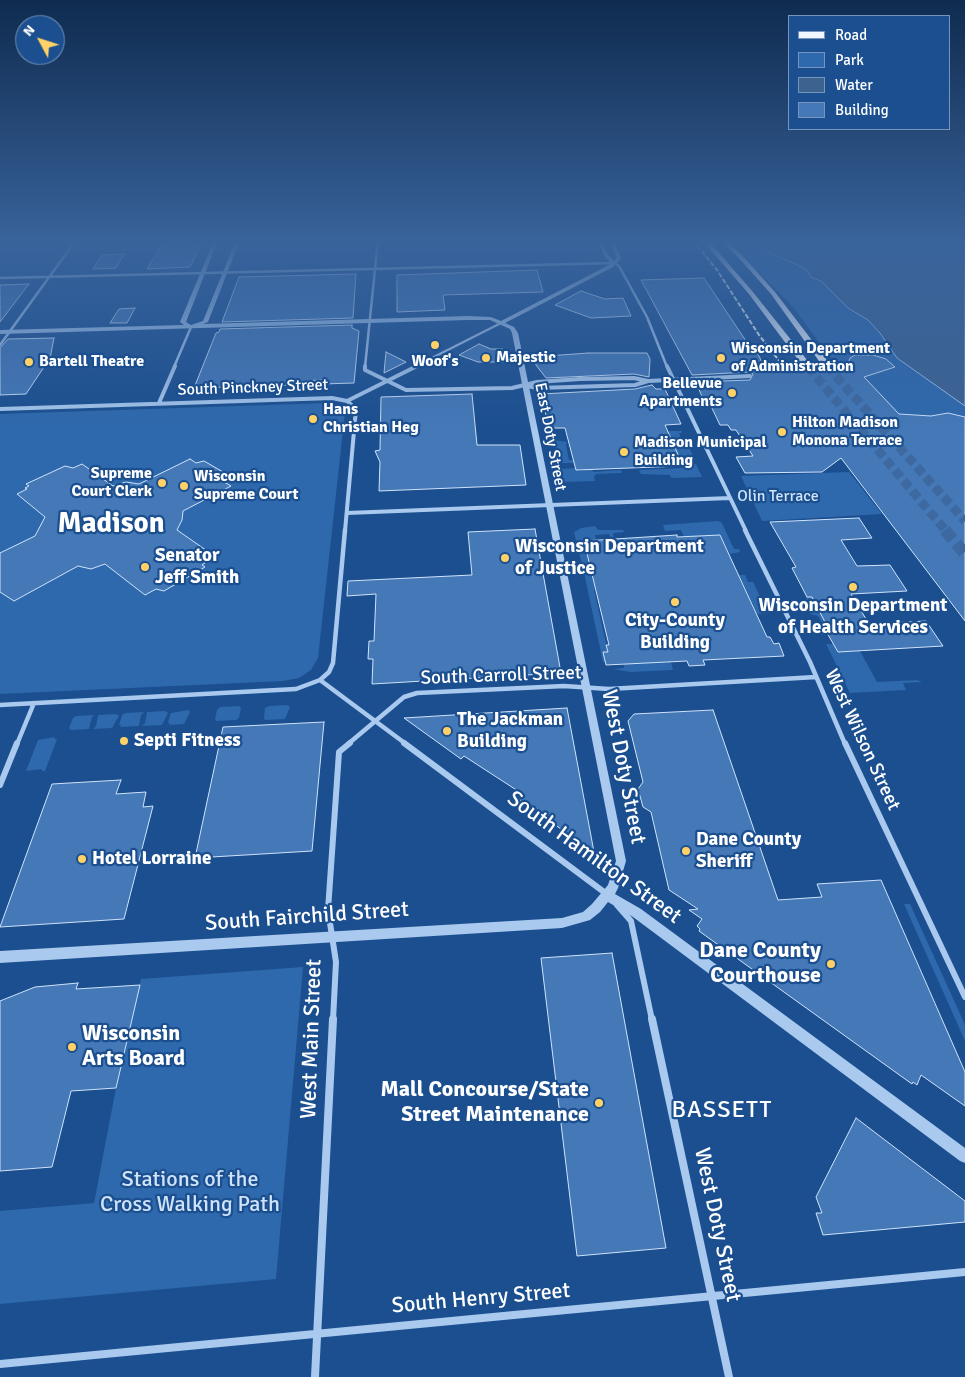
<!DOCTYPE html>
<html>
<head>
<meta charset="utf-8">
<style>
	body { margin:0 }
	#map { position:relative; width:965px; height:1377px; overflow:hidden; background:#1b4f8f; font-family:Signika,sans-serif }
	canvas { display:block }
	.legend { position:absolute; left:788px; top:15px; width:162px; height:115px; box-sizing:border-box; background:#1b4f8f; border:1px solid #7695bc; margin:0; padding:6px 9px; list-style:none; font-size:15px; color:#fff }
	.legend li { display:flex; align-items:center; gap:10px; height:25px }
	.legend b { width:25px; border:1px solid #7695bc }
	.north { position:absolute; left:15px; top:15px; width:50px; height:50px; box-sizing:border-box; background:#1b4f8f; border:1px solid #7695bc; border-radius:50%; rotate:310deg; font-size:14px; font-weight:700; line-height:20px; text-align:center; color:#fff }
	.north::after { content:''; display:block; margin:auto; width:18px; height:22px; background:#ffd166; clip-path:polygon(50% 0,100% 100%,50% 72%,0 100%) }
</style>
</head>
<body>
<div id="map">
<canvas width="965" height="1377"></canvas>
<ul class="legend">
<li><b style="height:6px;background:#f0f6ff"></b>Road</li>
<li><b style="height:14px;background:#2e69ad"></b>Park</li>
<li><b style="height:14px;background:#3c6290"></b>Water</li>
<li><b style="height:14px;background:#4478b7"></b>Building</li>
</ul>
<div class="north">N</div>
</div>
<script>
const c = document.querySelector('canvas').getContext('2d');
c.lineJoin = 'round';
function paint(path, color) { c.fillStyle = color; c.fill(path, 'evenodd'); }
const toPath = rows => new Path2D(rows.map(r => 'M' + r).join(''));
function trace(path, color, width, dash) { c.strokeStyle = color; c.lineWidth = width; c.lineCap = dash ? 'butt' : 'round'; c.setLineDash(dash || []); c.stroke(path); }
function label(font, color, halo, rows, align = 'center') {
  c.font = font + ' Signika,sans-serif'; c.lineWidth = 4.5; c.setLineDash([]); c.textBaseline = 'middle'; c.strokeStyle = halo; c.fillStyle = color; for (const [text, x, y, turn = 0] of rows) {
    c.save(); c.translate(x, y); c.rotate((+turn || 0) * Math.PI / 180); c.textAlign = isNaN(turn) ? turn : align; if (halo) c.strokeText(text, 0, 0); c.fillText(text, 0, 0); c.restore();
  }
}
paint(toPath([
	[727,240,755,240,760,248,806,269,816,281,822,282,848,308,868,320,880,333,897,358,965,406,965,509,829,356,794,308],
	[328,403,342,406,345,412,318,658,311,670,299,678,283,681,0,694,0,414],
	[668,431,682,431,682,433,679,433,683,443,687,443,694,458,680,459],
	[554,440,567,442,566,445,569,460,573,460,574,463,559,463],
	[682,464,696,464,702,477,671,478,670,475,641,474,639,470,683,468],
	[575,468,579,471,592,469,593,472,621,470,622,473,597,474,594,476,595,481,564,482,561,469],
	[849,472,882,514,762,521,741,476],
	[718,521,722,523,734,549,739,549,740,552,730,554,720,535,684,537,681,530,665,531,663,525],
	[595,526,598,530,623,530,624,532,613,533,614,540,611,540,609,534,595,535,596,540,584,541,589,565,582,565,574,532,581,528],
	[583,568,590,568,595,589,594,590,608,652,603,652,605,662,603,662],
	[739,575,745,575,748,582,753,582,768,613,757,614],
	[805,597,812,597,827,626,824,626,828,634,821,635,817,627,821,627,819,624,822,623,818,616,810,614,805,605,809,604],
	[826,644,833,644,838,652,860,651,877,682,917,680,922,682,903,683,906,690,850,693],
	[671,662,673,670,630,672,613,669,624,668,624,664],
	[287,705,290,707,285,719,265,720,264,718,265,708,269,706],
	[239,706,241,708,239,718,236,720,216,721,215,719,217,710,220,707],
	[188,710,190,712,184,724,170,725,168,722,171,713],
	[165,711,168,713,162,725,142,726,145,723,147,712],
	[144,712,141,715,139,726,120,727,121,725,119,725,122,715,125,713],
	[116,714,119,716,112,728,93,729,96,726,98,715],
	[95,715,92,717,89,729,71,730,69,728,73,718,76,716],
	[55,737,54,739,57,739,45,771,42,771,42,769,26,771,38,740],
	[904,904,910,904,952,996,965,1025,965,1041],
	[303,967,276,1279,0,1304,0,1211,94,1203,116,1088,141,979]
]), '#2e69ad');
const water = toPath([
	[755,240,965,240,965,406,897,358,880,333,868,320,848,308,822,282,811,277,806,269,760,248,755,240]
]);
paint(water, '#3c6290');
trace(water, '#9cc4f0', 1);
const building = toPath([
	[170,240,203,240,190,267,147,269,164,241,170,240],
	[124,254,116,268,93,269,102,255,124,254],
	[537,270,543,292,443,295,445,310,397,312,397,275,537,270],
	[356,274,353,318,222,322,239,277,356,274],
	[704,278,750,347,759,356,765,369,801,367,805,371,811,371,813,366,820,366,824,370,830,370,832,365,848,364,850,358,855,355,873,355,886,359,895,367,864,377,899,414,931,416,948,413,965,417,965,621,841,458,822,472,745,473,736,457,753,456,736,430,731,430,728,425,720,425,709,402,703,399,696,382,750,380,753,374,750,372,692,375,641,280,704,278],
	[29,284,0,322,0,285,29,284],
	[581,291,605,299,623,298,631,316,591,318,555,305,581,291],
	[135,308,127,323,110,323,119,309,135,308],
	[352,325,352,328,359,331,354,383,322,384,322,380,299,381,299,385,194,388,216,333,219,332,220,329,352,325],
	[54,338,49,364,46,364,26,394,0,395,0,348,8,339,54,338],
	[479,344,491,349,503,349,505,362,478,362,459,355,479,344],
	[386,352,406,362,384,373,386,352],
	[588,353,647,353,650,359,649,377,634,374,546,378,536,365,534,357,588,353],
	[652,385,656,389,665,389,681,424,665,425,683,466,576,470,565,428,549,428,541,394,635,389,652,385],
	[472,394,477,445,520,445,526,485,379,491,380,462,375,451,380,450,381,397,472,394],
	[190,459,196,463,204,461,230,476,224,482,231,486,183,511,182,520,177,530,213,555,203,561,205,563,202,565,205,567,164,591,156,589,145,595,105,564,91,569,78,566,14,601,0,592,0,553,35,536,45,517,17,494,27,489,25,488,29,486,26,484,65,466,73,468,82,464,113,486,126,482,139,484,190,459],
	[859,518,872,538,841,540,857,566,890,565,907,591,851,594,869,624,926,621,943,646,838,652,823,626,827,626,812,597,807,597,792,568,796,567,770,522,859,518],
	[535,529,561,673,372,684,373,659,368,659,369,641,374,641,376,594,347,596,348,581,472,575,468,532,535,529],
	[677,535,677,537,720,535,767,637,770,637,774,644,779,643,784,656,703,660,705,665,689,666,687,661,606,665,603,652,608,652,606,645,609,645,584,541,677,535],
	[567,708,594,852,518,799,521,793,464,756,461,759,404,718,567,708],
	[713,710,778,900,822,897,817,884,881,880,965,1072,965,1106,921,1075,917,1085,913,1082,912,1084,699,931,700,929,697,926,702,919,689,910,698,909,669,890,651,812,643,807,638,789,643,782,628,721,634,714,713,710],
	[324,722,312,851,195,858,223,727,324,722],
	[121,780,116,794,146,792,143,807,153,806,124,919,0,927,52,784,121,780],
	[612,953,666,1248,577,1256,541,958,612,953],
	[78,983,76,989,140,985,116,1088,71,1091,52,1167,0,1171,0,1001,35,987,78,983],
	[856,1118,965,1201,965,1222,823,1235,816,1213,822,1213,816,1197,856,1118]
]);
paint(building, '#4478b7');
trace(building, '#cfe3fa', 1);
trace(toPath([
	[827,366,965,521],
	[808,367,946,531]
]), '#3d69a0', 9, [9, 4.5]);
trace(toPath([
	[945,530,965,554]
]), '#3d69a0', 12, [12, 5.5]);
trace(toPath([
	[0,278,614,263,619,266,647,317,667,367],
	[0,345,76,240],
	[174,367,191,327],
	[365,367,378,240],
	[414,367,501,323]
]), '#a9c9ee', 2.5);
trace(toPath([
	[365,366,365,370,406,390,512,388,537,382,580,379,634,378,648,381,750,376],
	[667,366,746,531],
	[526,386,538,388,635,385,648,381],
	[347,401,417,366],
	[159,403,175,366],
	[0,409,332,398,347,401,356,409,345,531],
	[347,513,730,498]
]), '#a9c9ee', 4);
trace(toPath([
	[745,530,810,662,845,744],
	[320,680,406,744],
	[0,705,296,689,320,680,329,672,333,663,345,530],
	[17,744,34,703],
	[348,744,404,697,417,693,564,686,609,689,816,677]
]), '#a9c9ee', 4.5);
trace(toPath([
	[404,743,608,895],
	[845,743,965,997],
	[0,785,17,743],
	[617,905,631,921,652,1020],
	[333,1020,336,962,328,910,339,752,350,743]
]), '#a9c9ee', 6);
trace(toPath([
	[652,1019,729,1377],
	[0,1364,965,1272],
	[315,1377,333,1019]
]), '#a9c9ee', 8);
paint(toPath([
	[214,240,218,240,186,322,191,325,203,321,236,240,240,240,208,322,203,324,468,316,491,317,501,321,609,265,611,263,604,256,598,240,602,240,608,255,614,261,617,258,609,240,613,240,621,258,613,267,505,323,514,327,518,333,626,861,618,888,615,894,641,909,965,1148,965,1163,960,1161,633,917,608,902,600,912,590,920,562,928,0,963,0,951,562,918,583,912,592,904,608,885,616,861,512,333,510,329,490,320,468,320,0,334,0,330,184,325,180,322,214,240]
]), '#a9c9ee');
paint(toPath([
	[702,240,708,240,753,292,811,365,811,369,805,369,749,294,702,240],
	[719,240,725,240,741,254,775,292,830,364,830,368,824,368,771,294,737,256,719,240]
]), '#f0f6ff');
trace(toPath([
	[693,240,717,270,759,335,784,367]
]), '#fff', 2, [5, 2]);
trace(toPath([
	[783,366,785,368]
]), '#fff', 2.5, [6, 2.5]);
const sky = c.createLinearGradient(0, 0, 0, 432);
sky.addColorStop(0, '#0f2b4f');
sky.addColorStop(0.56, '#39639b');
sky.addColorStop(1, '#39639b00');
c.fillStyle = sky;
c.fillRect(0, 0, 965, 432);
for (const [x, y, r, color] of [
	[435,345,5,"#ffd166"],
	[486,358,5,"#ffd166"],
	[721,358,5,"#ffd166"],
	[29,362,5,"#ffd166"],
	[732,393,5,"#ffd166"],
	[313,419,5,"#ffd166"],
	[782,432,5,"#ffd166"],
	[624,452,5,"#ffd166"],
	[162,483,5,"#ffd166"],
	[184,486,5,"#ffd166"],
	[505,558,5,"#ffd166"],
	[145,567,5,"#ffd166"],
	[853,587,5,"#ffd166"],
	[675,602,5,"#ffd166"],
	[447,731,5,"#ffd166"],
	[124,741,5,"#ffd166"],
	[686,851,5,"#ffd166"],
	[82,859,5,"#ffd166"],
	[831,964,5,"#ffd166"],
	[72,1047,5,"#ffd166"],
	[599,1103,5,"#ffd166"]
]) { const dot = new Path2D(); dot.arc(x, y, r, 0, 2 * Math.PI); c.fillStyle = color; c.fill(dot); trace(dot, '#1b4f8f', 2); }
label('bold 16px', '#fff', '#1b4f8f', [
	["Wisconsin Department",731,349],
	["of Administration",731,367],
	["Majestic",496,358],
	["Bartell Theatre",39,362],
	["Woof's",435,362,"center"],
	["Bellevue",722,384,"right"],
	["Apartments",722,402,"right"],
	["Hans",323,410],
	["Christian Heg",323,428],
	["Hilton Madison",792,423],
	["Monona Terrace",792,441],
	["Madison Municipal",634,443],
	["Building",634,461],
	["Supreme",152,474,"right"],
	["Court Clerk",152,492,"right"],
	["Wisconsin",194,477],
	["Supreme Court",194,495]
], 'left');
label('16px', '#fff', '#1b4f8f', [
	["South Pinckney Street",253,388,-2],
	["East Doty Street",550,437,79]
]);
label('16px', '#cfe3fa', '#1b4f8f', [
	["Olin Terrace",778,497]
]);
label('bold 19px', '#fff', '#1b4f8f', [
	["Wisconsin Department",515,547],
	["of Justice",515,569],
	["Senator",155,556],
	["Jeff Smith",155,578],
	["Wisconsin Department",853,606,"center"],
	["of Health Services",853,628,"center"],
	["City-County",675,621,"center"],
	["Building",675,643,"center"],
	["The Jackman",457,720],
	["Building",457,742],
	["Septi Fitness",134,741],
	["Dane County",696,840],
	["Sheriff",696,862],
	["Hotel Lorraine",92,859]
], 'left');
label('19px', '#fff', '#1b4f8f', [
	["South Carroll Street",501,676,-2],
	["West Wilson Street",862,740,65]
]);
label('22px', '#fff', '#1b4f8f', [
	["West Doty Street",623,767,79],
	["South Hamilton Street",594,858,36],
	["South Fairchild Street",307,917,-4],
	["West Main Street",312,1039,-88],
	["West Doty Street",717,1225,78],
	["South Henry Street",481,1299,-5]
]);
label('bold 22px', '#fff', '#1b4f8f', [
	["Dane County",821,951],
	["Courthouse",821,976],
	["Wisconsin",82,1034,"left"],
	["Arts Board",82,1059,"left"],
	["Mall Concourse/State",589,1090],
	["Street Maintenance",589,1115]
], 'right');
label('22px', '#cfe3fa', '#1b4f8f', [
	["Stations of the",190,1180],
	["Cross Walking Path",190,1205]
]);
c.letterSpacing = '1px';
label('24px', '#fff', '#1b4f8f', [
	["BASSETT",722,1111]
]);
c.letterSpacing = '0px';
label('bold 29px', '#fff', '#1b4f8f', [
	["Madison",111,524]
]);
</script>
</body>
</html>
